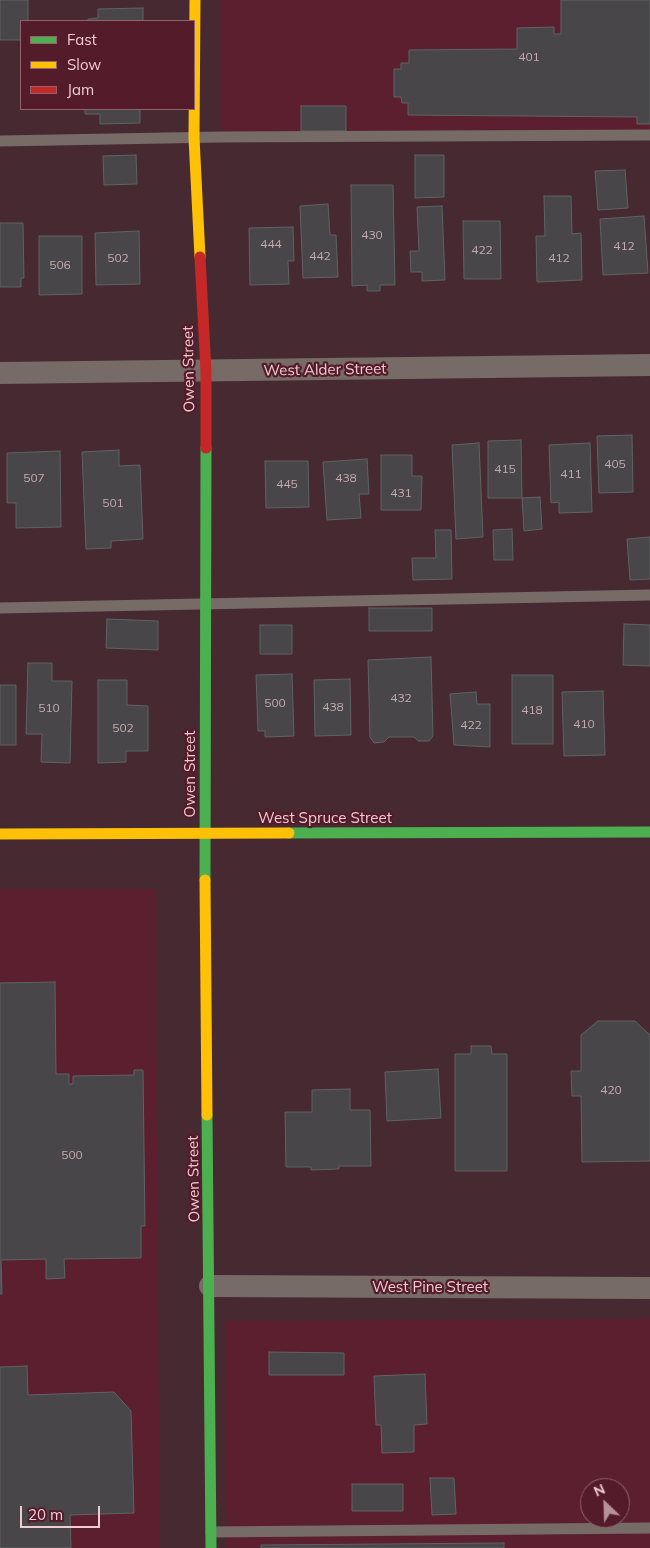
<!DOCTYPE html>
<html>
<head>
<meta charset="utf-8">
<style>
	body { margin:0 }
	#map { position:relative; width:650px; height:1548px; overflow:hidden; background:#472931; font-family:Mulish,sans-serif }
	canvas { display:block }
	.legend { position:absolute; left:20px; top:20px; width:175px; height:90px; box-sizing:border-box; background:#541c2b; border:1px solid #92626d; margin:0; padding:6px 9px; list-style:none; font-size:15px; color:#f0cbd1 }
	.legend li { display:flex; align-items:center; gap:10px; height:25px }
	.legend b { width:25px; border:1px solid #92626d }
	.north { position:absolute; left:580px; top:1478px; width:50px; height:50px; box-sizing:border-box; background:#541c2b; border:1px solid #92626d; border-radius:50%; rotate:336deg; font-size:14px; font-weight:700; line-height:20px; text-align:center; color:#f0cbd1 }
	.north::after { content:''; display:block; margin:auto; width:18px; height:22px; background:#b59299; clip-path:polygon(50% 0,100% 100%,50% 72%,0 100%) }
	.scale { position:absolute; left:20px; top:1506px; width:80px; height:22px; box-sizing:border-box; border:2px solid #f0cbd1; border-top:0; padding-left:6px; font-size:15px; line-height:18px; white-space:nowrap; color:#f0cbd1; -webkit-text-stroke:4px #541c2b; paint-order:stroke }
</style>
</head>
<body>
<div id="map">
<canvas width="650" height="1548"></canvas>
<ul class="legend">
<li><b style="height:6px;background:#4caf50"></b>Fast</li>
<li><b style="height:6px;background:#ffc107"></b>Slow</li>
<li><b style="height:6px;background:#c62828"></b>Jam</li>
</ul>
<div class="north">N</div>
<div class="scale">20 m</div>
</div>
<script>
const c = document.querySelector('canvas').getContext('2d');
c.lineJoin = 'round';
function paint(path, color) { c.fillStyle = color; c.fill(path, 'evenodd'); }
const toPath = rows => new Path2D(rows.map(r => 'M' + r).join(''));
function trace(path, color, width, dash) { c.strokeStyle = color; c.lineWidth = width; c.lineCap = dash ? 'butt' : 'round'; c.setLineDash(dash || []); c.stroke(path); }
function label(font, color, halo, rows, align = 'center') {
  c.font = font + ' Mulish,sans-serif'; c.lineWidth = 4.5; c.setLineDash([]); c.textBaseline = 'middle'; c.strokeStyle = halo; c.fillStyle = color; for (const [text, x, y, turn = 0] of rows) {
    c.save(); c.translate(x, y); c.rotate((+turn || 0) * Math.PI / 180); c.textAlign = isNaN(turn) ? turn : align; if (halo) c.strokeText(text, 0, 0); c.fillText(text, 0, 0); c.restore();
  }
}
paint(toPath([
	[219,0,650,0,650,135,221,137],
	[0,889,155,889,160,1548,0,1548],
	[650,1317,650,1548,227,1548,225,1321,638,1319],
	[590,1488,620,1488,620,1518,590,1518]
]), '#5b1f30');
const building = toPath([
	[0,0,28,0,28,21,21,21,21,40,0,40,0,0],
	[561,0,650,0,650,124,637,124,637,117,408,115,408,103,402,103,401,97,394,97,394,69,401,69,401,63,409,63,409,50,517,49,517,28,554,27,554,34,561,34,561,0],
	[143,8,143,21,88,21,88,19,98,18,98,9,143,8],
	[301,106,346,106,346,131,301,131,301,106],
	[85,109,140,109,140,123,100,124,100,114,85,114,85,109],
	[136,155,137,184,104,185,103,156,136,155],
	[415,155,444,155,444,197,415,198,415,155],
	[625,170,628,208,598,210,595,171,625,170],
	[351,185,393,185,395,285,380,285,380,291,367,291,367,285,352,286,351,185],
	[544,196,571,196,572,234,581,233,582,280,537,282,536,236,545,236,544,196],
	[328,204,330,235,336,235,338,277,303,278,300,206,328,204],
	[442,206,445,280,422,281,422,272,411,272,410,251,419,251,417,207,442,206],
	[644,216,648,273,603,275,600,219,644,216],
	[463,221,500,221,501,279,464,279,463,221],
	[0,223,23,223,24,278,21,278,21,287,0,287,0,223],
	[293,227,294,261,288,261,289,284,250,285,249,228,293,227],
	[139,231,140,284,96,285,95,233,139,231],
	[39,236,82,236,82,294,39,295,39,236],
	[632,435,633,492,599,493,597,436,632,435],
	[521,440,522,498,488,498,488,441,521,440],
	[479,443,483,537,456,539,452,445,479,443],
	[590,443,592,512,559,513,559,502,551,503,549,445,590,443],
	[119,450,119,466,140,465,143,539,111,541,111,548,86,549,82,452,119,450],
	[60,451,61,527,16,528,16,503,7,503,7,453,60,451],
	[381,455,412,455,412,476,422,476,421,510,381,510,381,455],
	[367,459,369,494,359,494,361,518,327,520,323,462,367,459],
	[265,461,308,461,309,507,266,508,265,461],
	[540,497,542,529,524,531,522,498,540,497],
	[512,529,513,560,494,560,493,530,512,529],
	[435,530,451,530,452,579,413,580,412,558,436,558,435,530],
	[650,537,650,579,630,580,627,539,650,537],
	[369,608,432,608,432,631,369,631,369,608],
	[107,619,158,621,158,650,106,648,107,619],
	[624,624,650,625,650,666,623,665,624,624],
	[260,625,292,625,292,654,260,654,260,625],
	[431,657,433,736,429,741,418,741,414,737,389,737,384,742,374,743,370,737,368,660,431,657],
	[28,663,52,663,52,681,72,681,70,763,41,762,42,734,26,734,28,663],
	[292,674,294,736,265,737,265,731,258,731,256,675,292,674],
	[512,675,553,675,553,744,512,744,512,675],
	[350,679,351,735,315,736,314,680,350,679],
	[98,680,127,680,127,705,148,706,148,751,126,751,126,762,98,763,98,680],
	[0,685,16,685,16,745,0,745,0,685],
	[603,691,605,755,564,756,562,692,603,691],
	[476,692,477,704,490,704,490,747,454,745,450,694,476,692],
	[55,982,56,1074,69,1074,69,1084,73,1084,73,1076,134,1075,134,1070,143,1070,145,1226,141,1226,141,1258,64,1259,65,1278,46,1279,46,1259,1,1260,2,1294,0,1294,0,983,55,982],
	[598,1021,635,1021,650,1035,650,1161,582,1162,581,1096,572,1096,571,1071,581,1071,581,1035,598,1021],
	[471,1046,491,1046,492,1054,507,1054,507,1171,455,1171,455,1054,471,1054,471,1046],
	[438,1069,441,1118,387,1121,385,1072,438,1069],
	[350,1089,350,1110,370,1110,371,1166,339,1166,339,1169,311,1170,311,1167,286,1167,285,1112,312,1112,312,1090,350,1089],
	[269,1352,344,1353,344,1375,269,1375,269,1352],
	[27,1366,28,1395,114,1392,131,1411,134,1513,70,1515,71,1548,0,1548,0,1367,27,1366],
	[425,1374,427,1424,414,1425,414,1452,382,1453,381,1425,376,1425,374,1376,425,1374],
	[430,1478,454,1478,456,1514,432,1515,430,1478],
	[352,1484,403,1484,403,1511,352,1511,352,1484],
	[504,1543,504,1548,261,1548,261,1545,504,1543]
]);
paint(building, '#484648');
trace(building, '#5f6365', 1);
trace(toPath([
	[0,141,221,137,650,135],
	[0,608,650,595],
	[211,1532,650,1528]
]), '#766b67', 11);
trace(toPath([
	[0,373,650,365],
	[210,1286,650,1288]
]), '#766b67', 22);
trace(toPath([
	[289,833,650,832],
	[205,880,206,448],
	[207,1115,211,1548]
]), '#4caf50', 11);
trace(toPath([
	[195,0,194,138,200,257],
	[0,834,289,833],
	[205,880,207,1115]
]), '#ffc107', 11);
trace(toPath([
	[200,257,206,372,206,448]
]), '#c62828', 11);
label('12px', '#c6aaaf', null, [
	["401",529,57],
	["430",372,235],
	["444",271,244],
	["412",624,246],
	["422",482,250],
	["442",320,256],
	["502",118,258],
	["412",559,258],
	["506",60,265],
	["405",615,464],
	["415",505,469],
	["411",571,474],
	["507",34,478],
	["438",346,478],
	["445",287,484],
	["431",401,493],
	["501",113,503],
	["432",401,698],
	["500",275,703],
	["438",333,707],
	["510",49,708],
	["418",532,710],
	["410",584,724],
	["422",471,725],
	["502",123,728],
	["420",611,1090],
	["500",72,1155]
]);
label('15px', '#f0cbd1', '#541c2b', [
	["Owen Street",189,369,-91],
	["West Alder Street",325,370,-1],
	["Owen Street",190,774,-90],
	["West Spruce Street",325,818],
	["Owen Street",194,1179,-91],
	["West Pine Street",430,1287]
]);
</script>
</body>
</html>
